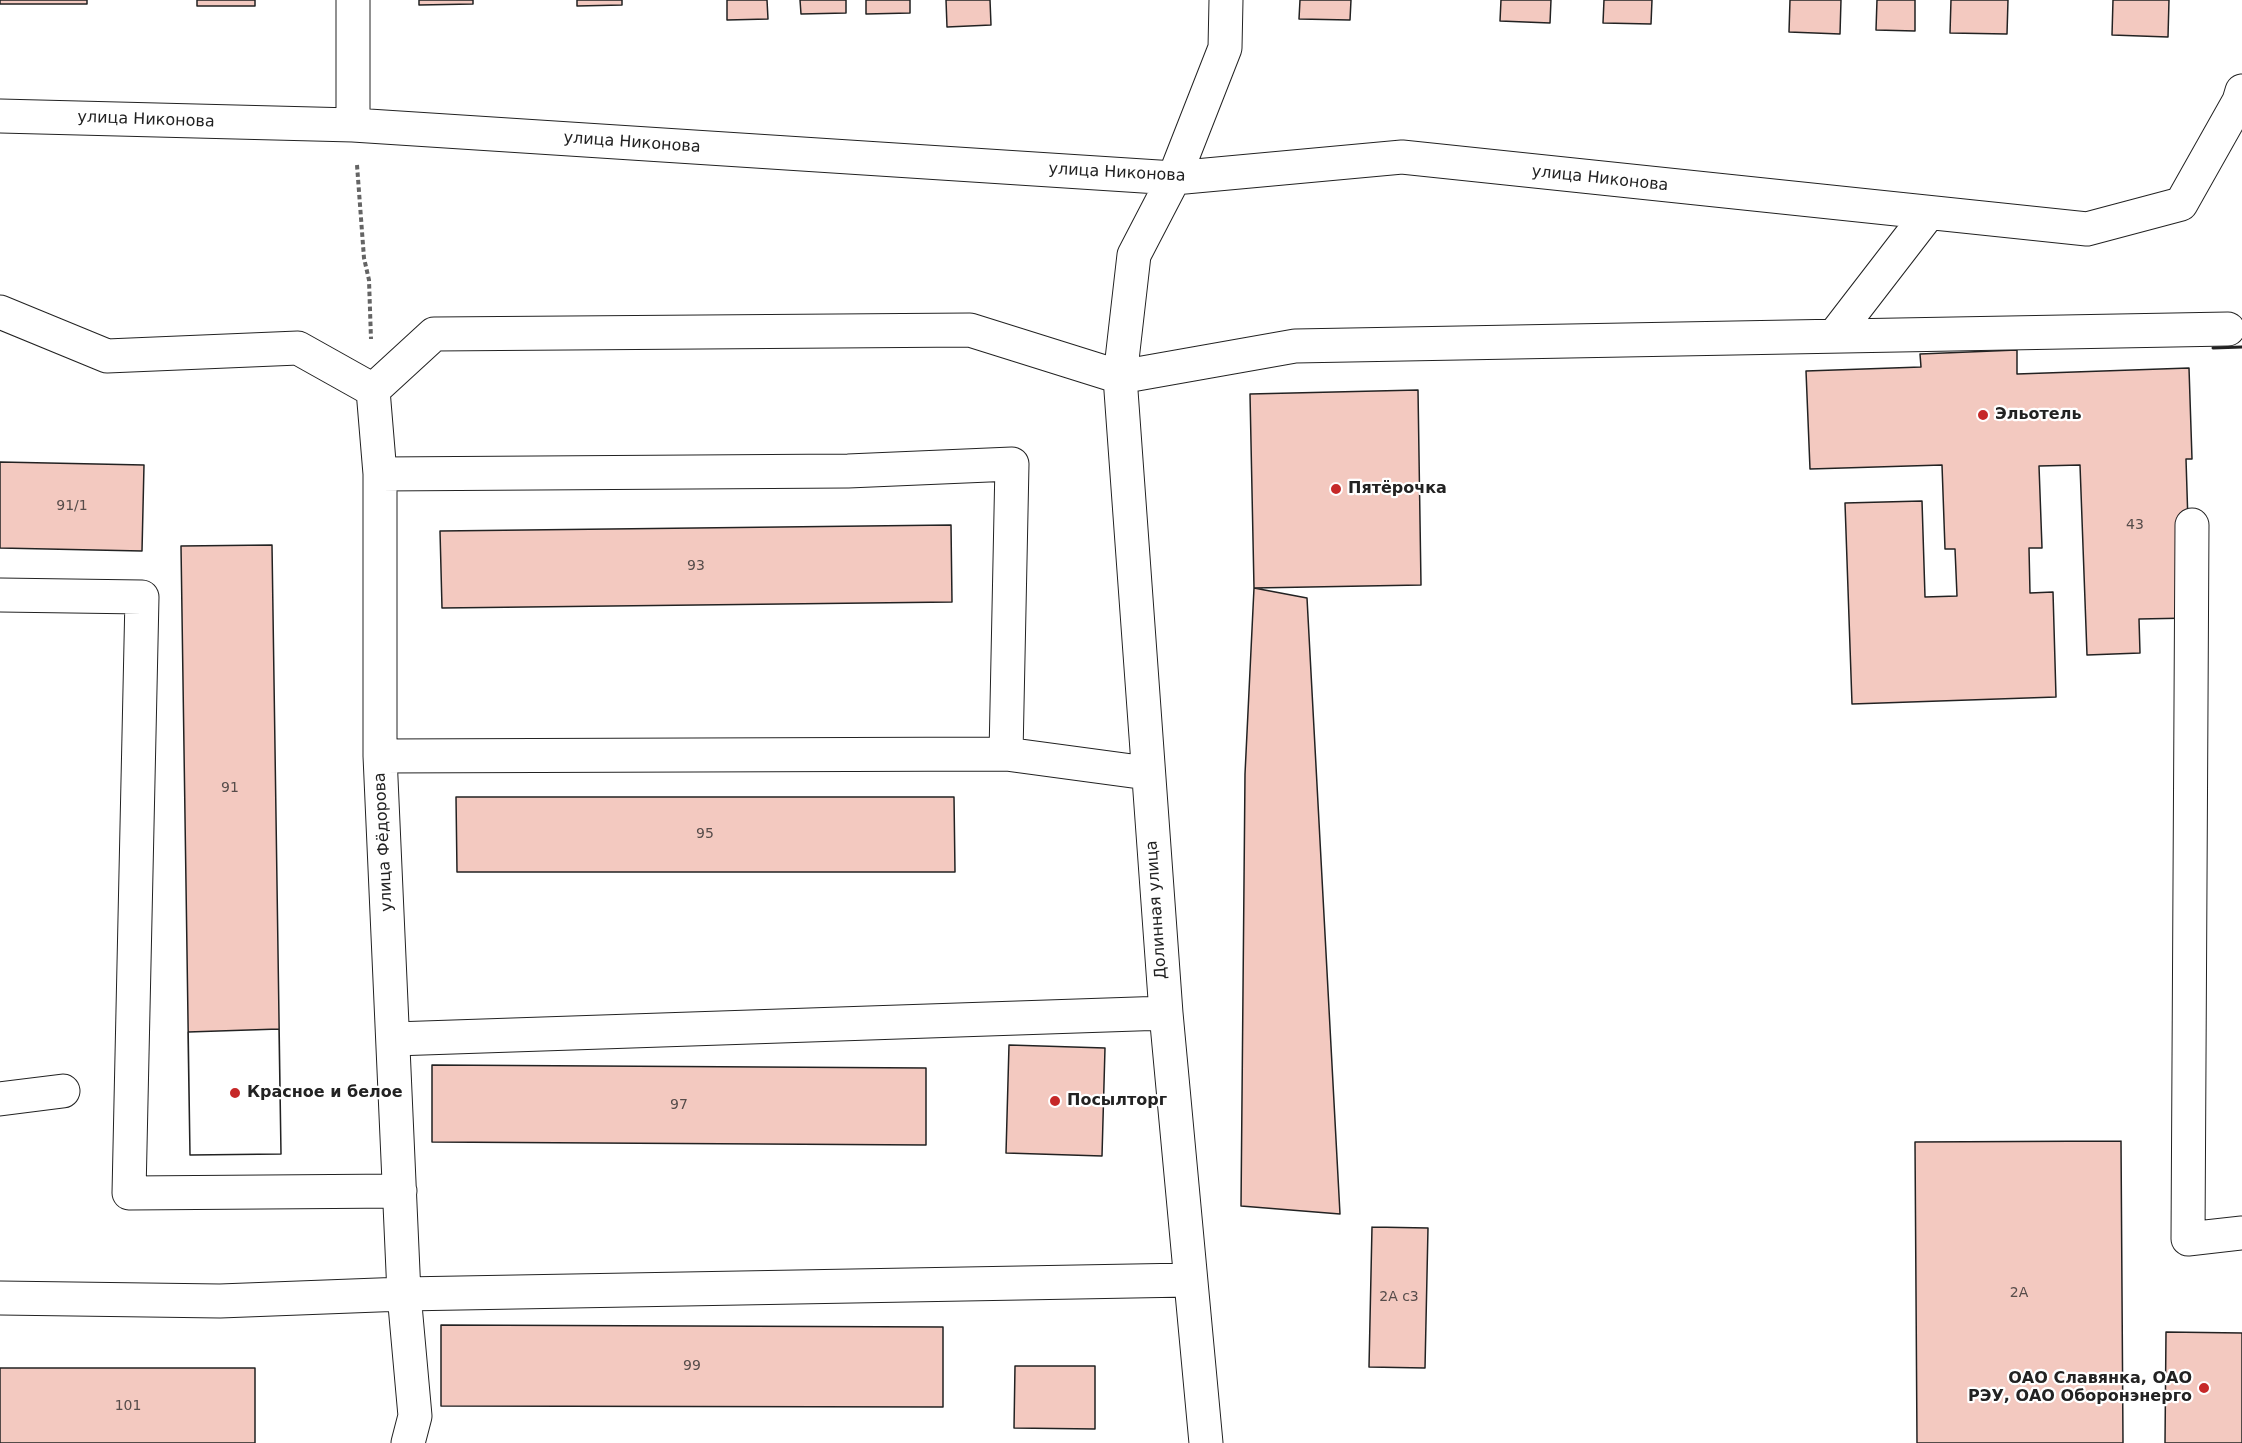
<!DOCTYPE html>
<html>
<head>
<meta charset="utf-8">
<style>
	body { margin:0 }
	canvas { display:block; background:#fff }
</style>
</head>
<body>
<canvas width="2242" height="1443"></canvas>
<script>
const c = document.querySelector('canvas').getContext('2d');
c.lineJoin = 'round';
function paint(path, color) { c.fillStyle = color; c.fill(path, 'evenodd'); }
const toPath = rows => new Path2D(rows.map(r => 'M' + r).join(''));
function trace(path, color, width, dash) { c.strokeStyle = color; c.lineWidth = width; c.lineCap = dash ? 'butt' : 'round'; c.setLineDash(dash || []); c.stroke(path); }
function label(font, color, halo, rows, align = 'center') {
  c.font = font + ' "DejaVu Sans",sans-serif'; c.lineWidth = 4.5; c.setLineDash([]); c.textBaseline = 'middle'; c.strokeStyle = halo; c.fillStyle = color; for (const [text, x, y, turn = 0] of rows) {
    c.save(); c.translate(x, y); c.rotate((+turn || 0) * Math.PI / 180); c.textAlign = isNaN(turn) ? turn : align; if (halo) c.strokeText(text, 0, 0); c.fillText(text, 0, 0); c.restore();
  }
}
const building = toPath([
	[0,0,87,0,87,4,0,4,0,0],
	[197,0,255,0,255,6,197,6,197,0],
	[419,0,473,0,473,4,419,5,419,0],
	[577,0,622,0,622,5,577,6,577,0],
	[727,0,767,0,768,19,727,20,727,0],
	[800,0,846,0,846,13,801,14,800,0],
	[866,0,910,0,910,13,866,14,866,0],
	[946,0,990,0,991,25,947,27,946,0],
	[1300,0,1351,0,1350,20,1299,19,1300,0],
	[1501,0,1551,0,1550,23,1500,21,1501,0],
	[1604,0,1652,0,1651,24,1603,23,1604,0],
	[1790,0,1841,0,1840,34,1789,32,1790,0],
	[1877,0,1915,0,1915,31,1876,30,1877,0],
	[1951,0,2008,0,2007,34,1950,33,1951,0],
	[2113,0,2169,0,2168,37,2112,35,2113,0],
	[2017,350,2017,374,2189,368,2192,459,2186,459,2191,618,2139,619,2140,653,2087,655,2080,465,2039,466,2042,548,2029,548,2030,593,2053,592,2056,697,1852,704,1845,503,1922,501,1925,597,1957,596,1955,549,1945,549,1942,465,1810,469,1806,371,1921,367,1920,354,2017,350],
	[1418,390,1421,585,1254,588,1250,394,1418,390],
	[0,462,144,465,142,551,0,548,0,462],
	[951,525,952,602,442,608,440,531,951,525],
	[272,545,281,1154,190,1155,181,546,272,545],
	[1254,588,1307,598,1340,1214,1241,1206,1245,774,1254,588],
	[456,797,954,797,955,872,457,872,456,797],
	[279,1029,281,1154,190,1155,188,1032,279,1029],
	[1009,1045,1105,1048,1102,1156,1006,1153,1009,1045],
	[432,1065,926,1068,926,1145,432,1142,432,1065],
	[2121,1141,2123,1443,1917,1443,1915,1142,2121,1141],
	[1372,1227,1428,1228,1425,1368,1369,1367,1372,1227],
	[441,1325,943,1327,943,1407,441,1406,441,1325],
	[2166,1332,2242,1333,2242,1443,2165,1443,2166,1332],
	[1015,1366,1095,1366,1095,1429,1014,1428,1015,1366],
	[0,1368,255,1368,255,1443,0,1443,0,1368]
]);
paint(building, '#f3c9c0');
trace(building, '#222', 1.5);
const minor = toPath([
	[0,116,353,125,1174,178,1402,157,2087,229,2181,204,2239,101,2242,91],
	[353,125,353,0],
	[0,312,107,356,298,348,373,390],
	[1834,336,1928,214],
	[373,390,434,334,970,330,1120,377,1295,346,2228,329],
	[373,390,380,474,380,756,404,1294,415,1416,408,1443],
	[380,474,848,471,1012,464,1006,754],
	[2192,525,2188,1239,2242,1233],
	[0,595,142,597,129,1193,400,1191],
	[380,756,1006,754,1147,773],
	[394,1039,1166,1013],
	[0,1099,63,1091],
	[0,1298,220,1301,404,1294,1189,1280],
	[1206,1443,1166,1013,1120,377,1134,255,1174,178,1225,48,1226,0]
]);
trace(minor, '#222', 35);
trace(toPath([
	[357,165,364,258,369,280,371,339]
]), '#646464', 4, [4.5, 3]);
trace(minor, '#fff', 33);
trace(toPath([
	[2213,348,2242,347]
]), '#222', 3);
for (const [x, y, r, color] of [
	[1983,415,6,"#c62828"],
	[1336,489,6,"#c62828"],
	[235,1093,6,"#c62828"],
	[1055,1101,6,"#c62828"],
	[2204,1388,6,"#c62828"]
]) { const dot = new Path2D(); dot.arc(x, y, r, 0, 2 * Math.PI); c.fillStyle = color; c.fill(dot); trace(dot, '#fff', 2); }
label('14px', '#564c4a', null, [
	["91/1",72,506],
	["43",2135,525],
	["93",696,566],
	["91",230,788],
	["95",705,834],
	["97",679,1105],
	["2А",2019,1293],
	["2А с3",1399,1297],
	["99",692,1366],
	["101",128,1406]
]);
label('16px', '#222', '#fff', [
	["улица Никонова",146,120,2],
	["улица Никонова",632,143,4],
	["улица Никонова",1117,173,3],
	["улица Никонова",1600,179,6],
	["улица Фёдорова",384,842,-93],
	["Долинная улица",1157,910,-94]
]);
label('bold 16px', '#222', '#fff', [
	["Эльотель",1995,415],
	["Пятёрочка",1348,489],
	["Красное и белое",247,1093],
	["Посылторг",1067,1101],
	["ОАО Славянка, ОАО",2192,1379,"right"],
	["РЭУ, ОАО Оборонэнерго",2192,1397,"right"]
], 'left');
</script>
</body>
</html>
